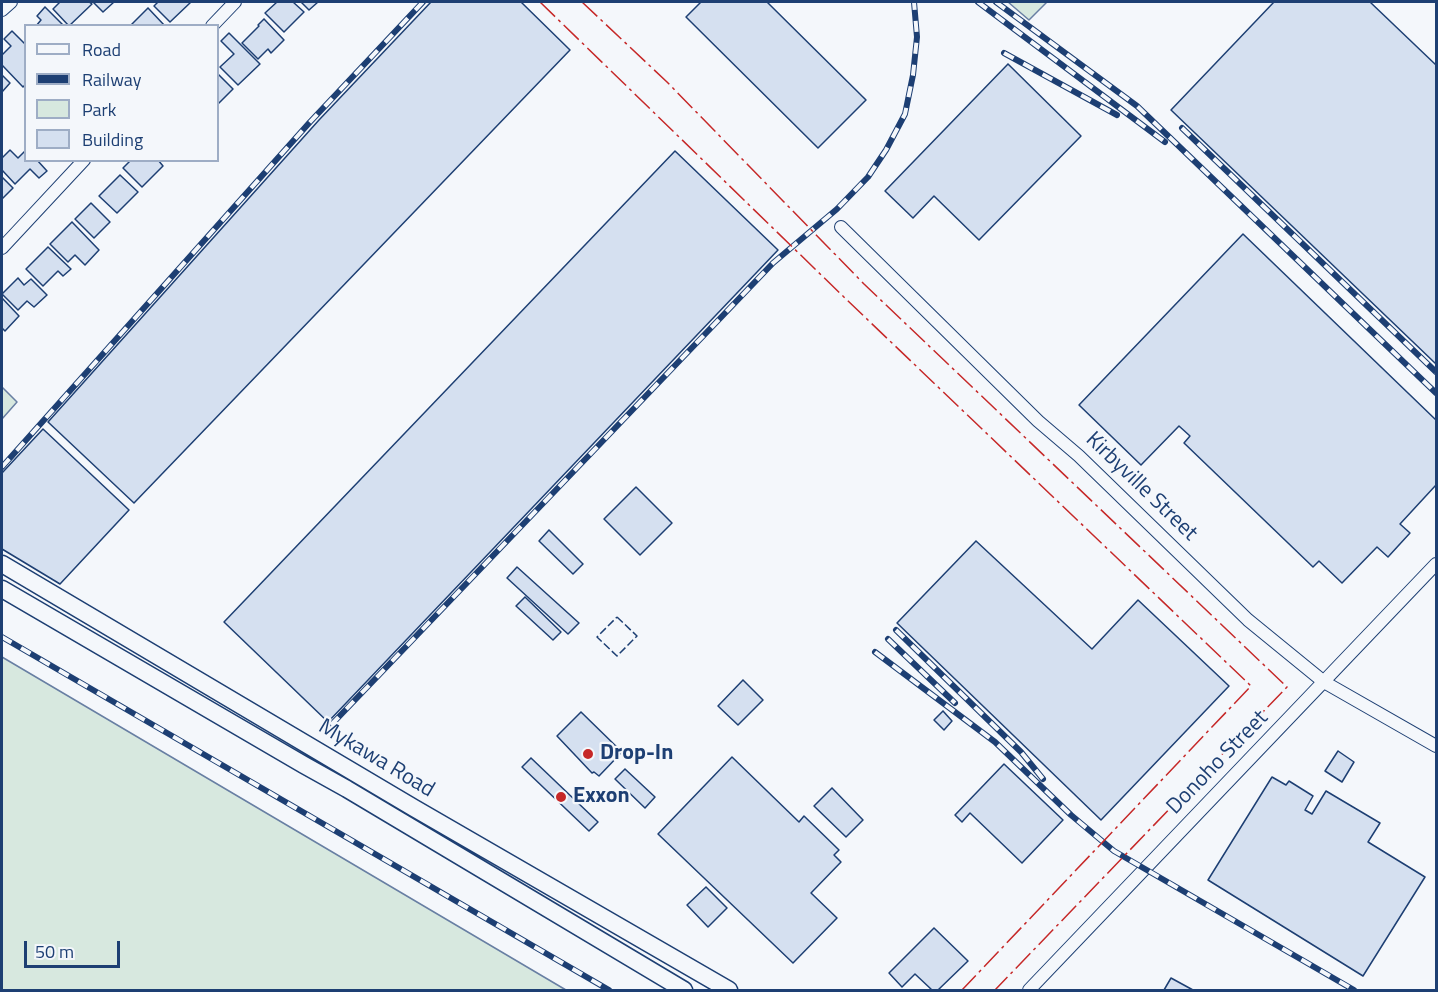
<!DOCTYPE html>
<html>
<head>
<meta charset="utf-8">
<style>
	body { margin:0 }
	#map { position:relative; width:1438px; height:992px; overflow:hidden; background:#f4f7fb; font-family:"Titillium Web",sans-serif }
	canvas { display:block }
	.frame { position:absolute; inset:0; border:3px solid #1d3f73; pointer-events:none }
	.legend { position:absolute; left:24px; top:24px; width:195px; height:138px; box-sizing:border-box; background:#f4f7fb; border:2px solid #9eadc5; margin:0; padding:8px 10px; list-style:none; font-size:18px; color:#1d3f73 }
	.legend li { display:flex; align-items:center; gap:12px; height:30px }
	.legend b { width:30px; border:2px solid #9eadc5 }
	.scale { position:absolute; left:24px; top:941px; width:96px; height:27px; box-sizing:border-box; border:3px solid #1d3f73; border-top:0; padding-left:8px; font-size:18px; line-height:21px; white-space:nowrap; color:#1d3f73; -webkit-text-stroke:4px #f4f7fb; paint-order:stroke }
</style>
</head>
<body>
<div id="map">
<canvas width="1438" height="992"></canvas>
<div class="frame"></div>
<ul class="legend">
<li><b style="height:8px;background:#f4f7fb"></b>Road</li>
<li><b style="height:8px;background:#1d3f73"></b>Railway</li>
<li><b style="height:16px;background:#d7e8df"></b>Park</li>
<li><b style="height:16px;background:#d5e0f0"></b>Building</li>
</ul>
<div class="scale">50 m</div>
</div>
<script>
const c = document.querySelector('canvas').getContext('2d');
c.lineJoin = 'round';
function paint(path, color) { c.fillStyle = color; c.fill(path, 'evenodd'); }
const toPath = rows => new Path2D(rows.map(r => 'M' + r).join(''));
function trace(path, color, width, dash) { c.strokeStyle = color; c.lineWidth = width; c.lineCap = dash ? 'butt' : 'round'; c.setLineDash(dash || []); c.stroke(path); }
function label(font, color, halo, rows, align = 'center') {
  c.font = font + ' "Titillium Web",sans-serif'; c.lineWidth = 4.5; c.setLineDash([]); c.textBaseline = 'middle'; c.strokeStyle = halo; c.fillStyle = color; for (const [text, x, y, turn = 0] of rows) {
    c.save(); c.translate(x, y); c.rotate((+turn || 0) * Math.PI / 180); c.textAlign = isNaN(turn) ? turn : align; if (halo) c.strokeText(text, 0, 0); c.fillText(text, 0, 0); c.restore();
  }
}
const green = toPath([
	[1008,2,1047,2,1029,20,1008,2],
	[2,387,17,402,2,419,2,387],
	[2,657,566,990,2,990,2,657]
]);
paint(green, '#d7e8df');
trace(green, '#687fa3', 1.5);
const building = toPath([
	[60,2,89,2,92,4,69,26,53,9,60,2],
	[93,2,114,2,103,12,93,2],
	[158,2,191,2,170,22,154,6,158,2],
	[277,2,293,2,304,12,284,32,265,13,277,2],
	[301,2,318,2,309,10,301,2],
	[431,2,521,2,570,50,134,503,48,422,319,120,431,2],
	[701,2,767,2,866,100,818,148,686,17,701,2],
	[1274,2,1370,2,1436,65,1436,364,1171,110,1274,2],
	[45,7,64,26,36,26,41,20,37,16,45,7],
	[148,8,165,26,130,26,148,8],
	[264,19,284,40,271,53,268,49,258,59,242,43,259,26,258,25,264,19],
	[12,31,26,45,26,84,23,87,2,65,2,55,11,46,4,39,12,31],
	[229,33,260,64,238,85,220,67,234,54,221,41,229,33],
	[1008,64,1081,136,979,240,934,196,913,218,885,191,1008,64],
	[218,74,233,89,218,104,218,74],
	[2,75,10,83,2,92,2,75],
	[10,150,18,158,26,150,26,160,37,160,47,171,39,178,30,169,15,184,2,170,2,158,10,150],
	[675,151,778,250,328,722,224,622,675,151],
	[131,160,158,160,163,166,142,187,123,168,131,160],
	[120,175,138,192,117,213,99,196,120,175],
	[2,177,13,188,2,199,2,177],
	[91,203,110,222,94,238,75,219,91,203],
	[72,222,99,250,85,265,75,255,68,262,50,244,72,222],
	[1243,234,1436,420,1436,485,1400,524,1410,533,1388,557,1377,547,1342,583,1319,561,1313,567,1184,443,1190,436,1179,426,1141,465,1079,405,1243,234],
	[48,247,71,269,63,276,58,271,43,286,26,269,48,247],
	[18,278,24,285,31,279,47,295,34,307,27,301,18,310,2,294,18,278],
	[2,298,19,316,5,331,2,328,2,298],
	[43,429,129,510,60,584,2,549,2,473,43,429],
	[636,487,672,523,640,555,604,519,636,487],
	[549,530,583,564,573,574,539,541,549,530],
	[976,541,1092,649,1138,600,1229,686,1101,820,897,623,976,541],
	[517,567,579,623,568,634,507,578,517,567],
	[525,597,561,632,553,640,516,606,525,597],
	[743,680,763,700,738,725,718,706,743,680],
	[943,711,952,721,944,730,934,720,943,711],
	[581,712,622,752,599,776,594,772,592,773,557,736,581,712],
	[1338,751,1354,762,1342,782,1325,771,1338,751],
	[732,757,799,822,804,816,839,850,834,855,841,862,811,893,837,918,793,963,658,834,732,757],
	[531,758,598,822,589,831,522,767,531,758],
	[1004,764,1063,820,1022,863,970,813,962,822,955,815,1004,764],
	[625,769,655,797,645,808,615,779,625,769],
	[1272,777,1286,785,1289,781,1313,796,1305,810,1312,814,1326,791,1380,823,1368,842,1425,877,1363,976,1208,880,1272,777],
	[832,788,863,820,846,837,814,806,832,788],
	[706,887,727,908,708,927,687,905,706,887],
	[934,928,968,961,938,990,932,990,915,974,902,987,889,973,934,928],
	[1171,978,1193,990,1164,990,1171,978]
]);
paint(building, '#d5e0f0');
trace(building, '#1d3f73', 1.5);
const street = toPath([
	[2,10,11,2],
	[212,26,235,2],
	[841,227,1038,421,1079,456,1248,620,1324,682,1436,746],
	[2,248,84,160],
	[1029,990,1436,564]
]);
const secondary = toPath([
	[2,564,414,808,729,990],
	[2,589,304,765,347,789,684,990]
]);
trace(street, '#1d3f73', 14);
trace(secondary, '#1d3f73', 19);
trace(street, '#f4f7fb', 12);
trace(secondary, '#f4f7fb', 16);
const rail = toPath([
	[978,2,1165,142],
	[996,2,1137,106,1436,393],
	[1004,53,1117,115],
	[1182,128,1436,372],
	[2,467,310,122,423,2],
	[896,630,1021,752,1043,779],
	[2,637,609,990],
	[888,639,955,703],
	[875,652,995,742,1071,815,1114,851,1354,990],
	[331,725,773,263,837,209,868,177,886,150,905,114,913,75,917,37,914,2]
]);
trace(rail, '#1d3f73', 6);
trace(rail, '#f4f7fb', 4, [11]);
trace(toPath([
	[617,617,637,636,617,656,597,637,617,617]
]), '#1d3f73', 1.5, [8, 3]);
trace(toPath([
	[540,2,847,300,1251,686,962,990],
	[582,2,667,82,864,284,1287,687,995,990]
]), '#c62828', 1.5, [21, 4.5, 3, 4.5]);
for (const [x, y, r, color] of [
	[588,754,6,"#c62828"],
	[561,797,6,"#c62828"]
]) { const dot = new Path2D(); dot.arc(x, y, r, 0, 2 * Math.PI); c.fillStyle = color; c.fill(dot); trace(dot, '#f4f7fb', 2); }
label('22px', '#1d3f73', '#f4f7fb', [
	["Kirbyville Street",1141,487,44],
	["Mykawa Road",376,759,31],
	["Donoho Street",1218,763,-46]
]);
label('bold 22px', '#1d3f73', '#f4f7fb', [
	["Drop-In",600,754],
	["Exxon",573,797]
], 'left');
</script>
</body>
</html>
